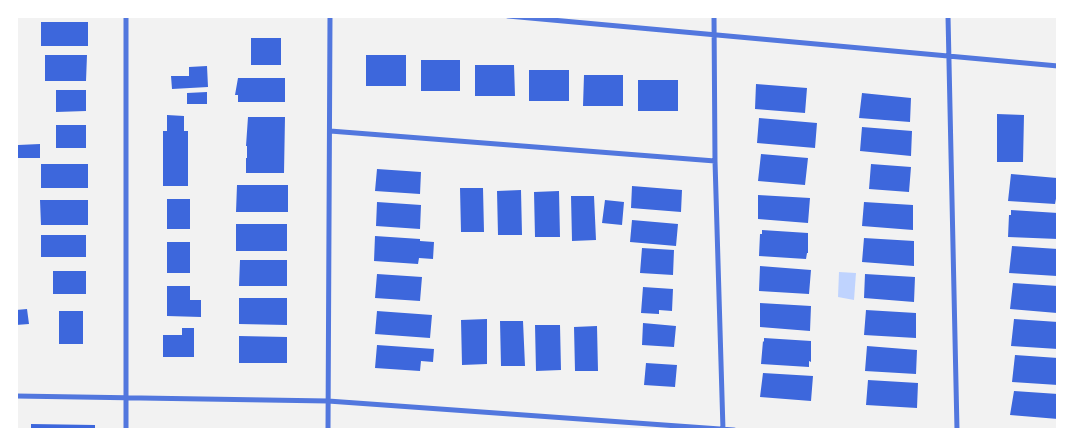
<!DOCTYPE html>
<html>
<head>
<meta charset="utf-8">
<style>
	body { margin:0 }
	#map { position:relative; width:1074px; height:446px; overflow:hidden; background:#f2f2f2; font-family:"Source Sans 3",sans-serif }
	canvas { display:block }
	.frame { position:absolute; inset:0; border:18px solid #fff; pointer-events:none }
</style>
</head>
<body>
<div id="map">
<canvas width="1074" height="446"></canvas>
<div class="frame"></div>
</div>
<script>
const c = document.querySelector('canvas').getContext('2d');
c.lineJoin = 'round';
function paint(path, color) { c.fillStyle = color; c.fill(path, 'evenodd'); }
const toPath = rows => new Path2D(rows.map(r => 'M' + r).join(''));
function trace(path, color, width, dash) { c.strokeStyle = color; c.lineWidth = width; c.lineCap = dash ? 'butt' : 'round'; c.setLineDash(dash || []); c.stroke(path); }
paint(toPath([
	[839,272,856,273,854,300,838,297]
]), '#bfd3fe');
paint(toPath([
	[41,22,88,22,88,46,41,46],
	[251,38,281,38,281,65,251,65],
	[45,55,87,55,86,81,45,81],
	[366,55,406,55,406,86,366,86],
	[421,60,460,60,460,91,421,91],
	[475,65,514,65,515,96,475,96],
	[207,66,208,87,172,89,171,76,189,76,189,67],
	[529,70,569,70,569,101,529,101],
	[584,75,623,75,623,106,583,106],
	[238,78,285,78,285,102,238,102,238,95,235,95],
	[638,80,678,80,678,111,638,111],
	[756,84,807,88,805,113,755,109],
	[56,90,86,90,86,111,56,112],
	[207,92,207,104,187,104,187,93],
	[862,93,911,98,910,122,859,118],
	[997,114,1024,115,1023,162,997,162],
	[167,115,184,116,184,131,188,131,188,186,163,186,163,131,167,131],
	[248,117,285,117,284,173,246,173,246,158,247,158,247,146,246,146],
	[759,118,817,123,815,148,757,143],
	[56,125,86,125,86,148,56,148],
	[862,127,912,131,911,156,860,151],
	[40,144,40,158,18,158,18,145],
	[761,154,808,158,805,185,758,181],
	[41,164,88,164,88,188,41,188],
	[871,164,911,167,909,192,869,189],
	[377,169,421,172,420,194,375,191],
	[1011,174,1057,178,1058,188,1055,204,1008,201],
	[237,185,288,185,288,212,236,212],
	[632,186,682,190,681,212,631,208],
	[460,188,483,188,484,232,461,232],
	[521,190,522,235,498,235,497,191],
	[559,191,560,237,535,237,534,192],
	[758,195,810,198,808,223,758,219],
	[571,196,594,196,596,240,572,241],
	[167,199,190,199,190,229,167,229],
	[40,200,88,200,88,225,41,225],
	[605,200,624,202,622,225,602,223],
	[377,202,421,205,420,229,376,226],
	[864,202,913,205,913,230,862,226],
	[1011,210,1058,213,1058,239,1008,237,1009,215,1011,215],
	[632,220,678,224,676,246,630,242],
	[236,224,287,224,287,251,236,251],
	[762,230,808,233,808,253,807,253,806,259,759,256,760,234,762,234],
	[41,235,86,235,86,257,41,257],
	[375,236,420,239,420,241,434,242,433,259,419,258,418,264,374,261],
	[864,238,914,241,914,266,862,262],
	[167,242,190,242,190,273,167,273],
	[1012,246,1058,249,1057,276,1009,273],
	[642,248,674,250,673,275,640,273],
	[240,260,287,260,287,286,239,286],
	[760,266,811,270,809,294,759,291],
	[53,271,86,271,86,294,53,294],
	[377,274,422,277,420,301,375,298],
	[865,274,915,277,914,302,864,298],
	[1013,283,1058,286,1057,313,1010,309],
	[167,286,190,286,190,300,201,300,201,317,167,316],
	[643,287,673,289,672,311,659,310,659,314,641,313],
	[239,298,287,298,287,325,239,324],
	[760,303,811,306,810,331,760,327],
	[27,309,29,324,16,325,16,310],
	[866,310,916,313,916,338,864,335],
	[59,311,83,311,83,344,59,344],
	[377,311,432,315,430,338,375,334],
	[487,319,487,364,462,365,461,320],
	[1014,319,1058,322,1058,349,1011,346],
	[500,321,523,321,525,366,501,366],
	[643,323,676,326,674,347,642,345],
	[535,325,560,325,561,370,536,371],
	[597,326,598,371,575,371,574,327],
	[182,328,194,328,194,357,163,357,163,335,182,335],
	[239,336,287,337,287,363,239,363],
	[764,338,811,341,811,362,809,361,809,367,761,364,763,341,764,342],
	[377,345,434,349,433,362,421,361,420,371,375,368],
	[867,346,917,350,916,374,865,371],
	[1015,355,1058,358,1058,385,1012,382],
	[646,363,677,365,675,387,644,385],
	[763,373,813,376,811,401,760,397],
	[868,380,918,383,917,408,866,405],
	[1014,391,1058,394,1058,419,1010,415],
	[31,424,95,425,95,430,31,430]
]), '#3d67dc');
trace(toPath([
	[126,16,126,430],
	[508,16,1058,66],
	[714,16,715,161,723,430],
	[948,16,957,430],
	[330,131,715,161],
	[16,396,328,401,734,430],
	[328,430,330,16]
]), '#5277de', 5);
</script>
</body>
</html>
